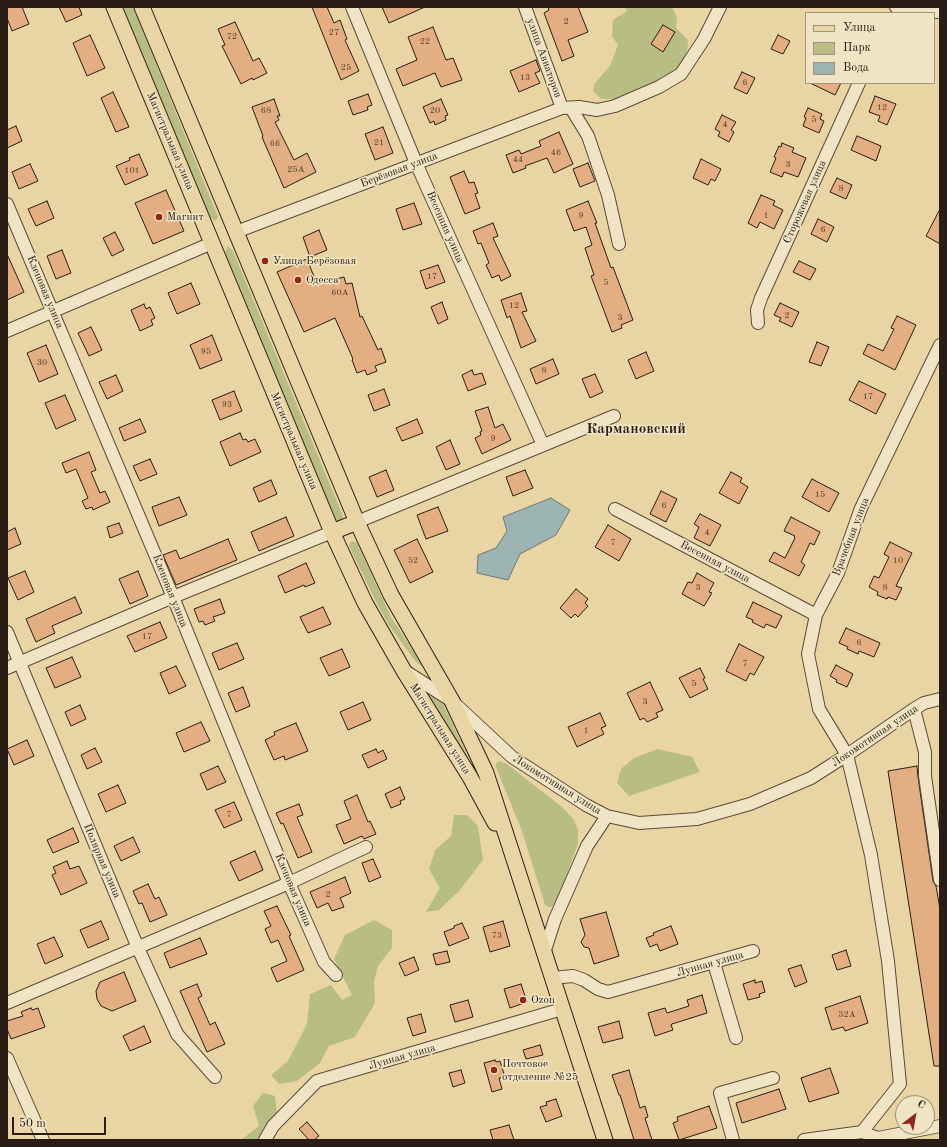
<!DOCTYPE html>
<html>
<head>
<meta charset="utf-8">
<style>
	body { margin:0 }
	#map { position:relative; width:947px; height:1147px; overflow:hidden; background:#e9d5a4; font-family:"Old Standard TT",serif }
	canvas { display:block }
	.frame { position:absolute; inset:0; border:8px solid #291d15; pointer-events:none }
	.legend { position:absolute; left:805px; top:12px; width:130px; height:72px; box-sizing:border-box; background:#f1e4c4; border:1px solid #a1947e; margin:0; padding:5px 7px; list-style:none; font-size:12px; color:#291d15 }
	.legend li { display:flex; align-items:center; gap:8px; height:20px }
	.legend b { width:20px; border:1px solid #a1947e }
	.north { position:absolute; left:895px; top:1095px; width:40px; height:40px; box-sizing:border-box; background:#f1e4c4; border:1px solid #a1947e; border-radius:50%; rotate:31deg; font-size:11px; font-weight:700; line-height:16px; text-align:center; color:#291d15 }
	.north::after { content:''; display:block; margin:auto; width:14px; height:18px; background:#8f2418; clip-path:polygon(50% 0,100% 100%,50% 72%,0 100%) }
	.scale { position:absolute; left:12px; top:1117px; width:94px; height:18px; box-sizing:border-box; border:2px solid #291d15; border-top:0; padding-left:5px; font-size:12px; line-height:14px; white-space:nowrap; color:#291d15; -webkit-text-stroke:3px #f1e4c4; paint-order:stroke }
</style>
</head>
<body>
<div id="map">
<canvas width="947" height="1147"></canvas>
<div class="frame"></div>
<ul class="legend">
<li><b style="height:5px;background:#e9d5a4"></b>Улица</li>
<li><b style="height:11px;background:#b8bd84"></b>Парк</li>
<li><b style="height:11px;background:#9db5b2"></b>Вода</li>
</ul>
<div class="north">С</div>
<div class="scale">50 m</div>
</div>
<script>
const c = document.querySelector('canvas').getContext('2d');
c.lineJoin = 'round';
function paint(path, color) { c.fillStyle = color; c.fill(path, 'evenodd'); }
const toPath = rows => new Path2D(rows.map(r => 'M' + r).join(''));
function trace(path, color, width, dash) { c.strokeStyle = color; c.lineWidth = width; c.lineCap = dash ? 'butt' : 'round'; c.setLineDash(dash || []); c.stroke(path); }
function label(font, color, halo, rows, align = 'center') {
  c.font = font + ' "Old Standard TT",serif'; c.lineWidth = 3; c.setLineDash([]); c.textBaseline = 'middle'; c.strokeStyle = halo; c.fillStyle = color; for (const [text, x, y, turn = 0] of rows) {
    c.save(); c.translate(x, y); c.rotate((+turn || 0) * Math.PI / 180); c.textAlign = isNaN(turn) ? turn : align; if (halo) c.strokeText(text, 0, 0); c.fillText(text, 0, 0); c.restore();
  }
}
paint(toPath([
	[123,7,133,7,218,217,215,221,210,217],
	[625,7,672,7,677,17,676,28,688,40,687,57,676,70,639,90,615,99,601,99,593,91,595,83,610,66,618,45,612,36,613,20,627,11],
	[228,246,233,251,343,516,341,523,335,519,225,252],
	[353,541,357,543,391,617,424,668,416,662,388,624,376,602,349,546,350,543],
	[424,691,443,704,472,765],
	[658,749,692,757,700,772,629,796,617,783,621,769,634,758],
	[499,761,507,764,562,807,574,820,578,830,578,843,565,880,556,902,550,908,545,905,522,831,495,765],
	[454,815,467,815,478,826,483,860,459,891,439,910,426,912,440,888,429,869,435,850,451,836],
	[374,920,392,930,392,948,378,966,374,981,375,1003,355,1037,329,1046,320,1063,297,1081,279,1084,271,1075,288,1061,307,1024,310,994,331,985,342,1000,352,995,334,959,345,935],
	[263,1093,275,1096,277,1114,266,1140,241,1140,259,1126,253,1106]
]), '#b8bd84');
const water = toPath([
	[551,498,570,510,556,535,520,554,508,580,477,573,478,555,496,548,507,531,503,517,551,498]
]);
paint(water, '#9db5b2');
trace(water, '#6f7873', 1);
const building = toPath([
	[7,7,22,7,29,24,12,31,7,18,7,7],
	[59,7,79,7,82,15,66,22,59,7],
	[312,7,327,7,334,23,340,20,347,39,345,40,359,71,341,80,312,7],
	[382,7,425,7,389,23,382,7],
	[548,7,578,7,588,32,568,40,574,56,562,61,544,13,549,10,548,7],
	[235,22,253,61,259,58,267,73,253,80,252,78,241,84,222,46,225,45,218,29,235,22],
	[663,25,675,32,663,52,651,44,663,25],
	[433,27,446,60,453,58,462,80,441,87,435,73,403,86,396,69,417,60,408,37,433,27],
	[90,35,105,68,87,76,73,43,90,35],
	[778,35,790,41,783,54,771,49,778,35],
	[536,60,540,71,535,73,540,83,519,92,510,71,536,60],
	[742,72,755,78,747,94,734,88,742,72],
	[810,83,841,83,835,95,810,83],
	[113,92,129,127,116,132,101,98,113,92],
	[368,94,372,105,367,107,368,110,353,115,348,101,368,94],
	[875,96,896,104,887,125,878,121,880,116,869,112,875,96],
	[274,99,280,116,277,116,279,120,275,122,294,160,307,153,316,172,284,188,262,137,263,136,252,107,274,99],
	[441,99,448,115,445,116,446,120,435,125,434,121,430,123,423,107,441,99],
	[808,108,822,114,820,119,824,121,819,133,803,126,806,118,804,117,808,108],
	[722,115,736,122,731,130,734,132,729,142,718,136,720,132,715,129,722,115],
	[16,126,22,141,7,148,7,130,16,126],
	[383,127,393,153,375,160,365,134,383,127],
	[559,132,573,164,554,173,547,158,525,166,526,168,513,173,506,155,519,150,521,154,541,146,539,141,559,132],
	[857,136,881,146,876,161,851,150,857,136],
	[782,143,794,148,792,152,806,158,798,177,784,172,782,177,770,172,776,158,774,157,779,146,781,147,782,143],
	[139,154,148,175,125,185,116,166,130,160,129,158,139,154],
	[701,159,721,169,715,181,711,179,708,185,693,178,701,159],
	[588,163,595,181,580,187,573,169,588,163],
	[30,164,38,181,19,189,12,172,30,164],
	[464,171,469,183,474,182,478,193,475,194,480,208,465,214,450,177,464,171],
	[837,178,852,185,846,199,830,192,837,178],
	[166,190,184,231,153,244,135,203,166,190],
	[761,195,775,201,773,205,783,210,774,229,760,222,757,228,748,223,761,195],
	[47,201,54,218,36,226,28,209,47,201],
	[588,201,597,223,595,223,611,268,613,267,633,320,621,325,622,328,612,332,591,276,594,275,585,248,592,245,586,227,574,231,566,210,588,201],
	[414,203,422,224,403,230,396,209,414,203],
	[940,209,940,244,926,236,940,209],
	[818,219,834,227,827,242,811,234,818,219],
	[493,223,498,236,493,238,511,276,501,281,499,275,492,278,486,265,489,263,481,243,478,244,473,231,493,223],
	[319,230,327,250,310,257,303,237,319,230],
	[115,232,124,250,112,256,103,238,115,232],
	[62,250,71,273,56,279,47,256,62,250],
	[7,254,24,292,7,300,7,254],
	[307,259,317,284,344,277,346,284,352,283,360,317,362,316,378,350,381,348,386,362,375,366,377,371,367,375,365,370,357,373,352,360,353,359,335,318,304,332,277,272,307,259],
	[799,261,816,269,810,280,793,272,799,261],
	[438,265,445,282,426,289,420,271,438,265],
	[191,283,200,304,177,314,168,293,191,283],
	[521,293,527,311,522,312,536,341,521,348,510,316,507,318,501,300,521,293],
	[442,302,448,319,438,324,431,307,442,302],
	[780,303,799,312,792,327,779,321,781,318,774,315,780,303],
	[144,304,146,309,150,307,155,318,151,320,153,325,140,331,131,310,144,304],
	[897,316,916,325,895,370,863,354,868,344,883,351,894,329,891,328,897,316],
	[91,327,102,350,89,356,78,333,91,327],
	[212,335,222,360,200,369,190,345,212,335],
	[817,342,829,347,821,366,809,362,817,342],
	[46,345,58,374,39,382,27,353,46,345],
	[646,352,654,371,636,379,628,360,646,352],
	[553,359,559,374,536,384,530,369,553,359],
	[472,370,474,375,482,373,486,384,468,391,462,375,472,370],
	[595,374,603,392,590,398,582,379,595,374],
	[116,375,123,391,107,399,99,382,116,375],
	[859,381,886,394,876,414,849,400,859,381],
	[384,389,390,405,374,411,368,395,384,389],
	[234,391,242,411,220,420,212,400,234,391],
	[65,395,76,420,56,429,45,403,65,395],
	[488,407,495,428,503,424,511,440,482,454,475,438,481,435,480,432,482,431,475,411,488,407],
	[140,419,146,432,124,441,119,428,140,419],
	[417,419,423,433,402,441,396,428,417,419],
	[240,433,243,440,246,439,248,442,255,439,261,452,230,466,220,442,240,433],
	[450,440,460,464,446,470,436,447,450,440],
	[89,452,96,470,91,472,100,493,105,491,110,502,93,510,92,507,86,509,82,501,88,498,76,469,66,473,62,463,89,452],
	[150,459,157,474,140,481,133,466,150,459],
	[386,470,394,490,377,497,369,477,386,470],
	[525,470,533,488,513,496,506,477,525,470],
	[731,472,742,478,740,482,748,487,739,504,719,493,731,472],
	[812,479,839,493,829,512,802,497,812,479],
	[271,480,277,494,259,502,253,488,271,480],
	[661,491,677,499,666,522,650,514,661,491],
	[179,497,187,515,159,526,152,507,179,497],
	[438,507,448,531,426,539,417,515,438,507],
	[700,514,721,525,710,546,694,538,699,527,694,524,700,514],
	[286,517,294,536,259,551,251,532,286,517],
	[791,517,820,532,814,545,810,543,801,562,805,565,799,576,769,561,774,552,785,558,795,538,794,537,795,536,784,531,791,517],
	[119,523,123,533,110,538,107,527,119,523],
	[608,525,631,539,619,561,595,547,608,525],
	[15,528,21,544,7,550,7,532,15,528],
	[228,539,237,560,176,585,163,555,176,550,180,559,228,539],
	[417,539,433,572,410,583,394,550,417,539],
	[890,542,912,553,896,586,902,588,896,600,888,597,887,599,877,595,878,592,869,587,874,576,879,578,889,557,884,554,890,542],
	[306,563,315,583,305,587,304,585,285,593,278,576,306,563],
	[25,571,34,592,18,600,8,578,25,571],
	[138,571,148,596,130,604,119,579,138,571],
	[697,573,714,583,709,592,712,593,704,606,682,594,688,582,692,583,697,573],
	[576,589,588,599,585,603,588,606,578,617,575,614,571,618,560,608,576,589],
	[75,597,82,613,52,626,55,633,36,642,26,619,75,597],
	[220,599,225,613,213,617,215,621,205,625,203,621,199,622,194,609,220,599],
	[753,602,782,616,776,628,766,624,764,628,752,622,753,620,746,617,753,602],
	[323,607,331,624,308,633,300,617,323,607],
	[160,622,167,638,135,652,127,636,160,622],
	[846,628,880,643,874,657,859,651,858,654,847,649,848,647,839,643,846,628],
	[237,643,244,659,219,670,212,653,237,643],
	[739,644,764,657,754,675,750,673,746,681,726,671,739,644],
	[342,649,350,667,329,676,320,658,342,649],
	[72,657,81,677,55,688,46,668,72,657],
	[836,665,853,674,847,687,836,682,837,680,830,676,836,665],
	[176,666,186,686,169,694,160,673,176,666],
	[700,668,705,678,703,679,708,689,690,698,679,678,700,668],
	[650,682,663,710,656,713,658,717,647,722,644,718,640,720,627,693,650,682],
	[243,687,250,706,236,712,228,693,243,687],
	[363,702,371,720,348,730,340,712,363,702],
	[80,705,86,719,71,726,65,712,80,705],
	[600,713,606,726,601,728,604,734,577,747,568,727,600,713],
	[201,722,210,741,184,752,176,733,201,722],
	[296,723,308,751,285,760,284,756,274,760,265,740,275,735,274,732,296,723],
	[27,740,34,756,14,765,7,749,27,740],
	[95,748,102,762,87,769,81,755,95,748],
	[376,749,378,753,383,750,387,759,368,768,362,755,376,749],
	[218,766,226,782,207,790,200,774,218,766],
	[917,766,918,777,933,881,936,886,940,909,940,1066,934,1066,888,771,917,766],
	[118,785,126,803,106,812,98,794,118,785],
	[400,787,405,799,400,801,401,804,391,808,385,794,400,787],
	[357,795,368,822,370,821,376,834,364,839,362,836,344,844,336,825,351,819,344,801,357,795],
	[234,802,242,820,224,828,215,810,234,802],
	[299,804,303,815,297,817,312,852,298,858,283,823,281,824,276,813,299,804],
	[73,828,79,842,53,853,47,840,73,828],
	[133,837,140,852,121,861,114,846,133,837],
	[255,851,263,870,239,881,230,862,255,851],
	[373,859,381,877,369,882,362,863,373,859],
	[67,861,70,869,79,866,87,883,61,895,52,875,56,873,53,867,67,861],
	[345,877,351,893,340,898,344,907,332,911,328,903,317,908,310,892,345,877],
	[148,884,155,899,159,897,167,915,150,922,142,903,139,904,133,891,148,884],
	[277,906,291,935,289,936,304,970,277,982,271,968,287,961,278,940,271,943,265,929,271,926,264,911,277,906],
	[606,912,619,956,594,964,589,948,584,947,581,942,585,935,580,919,606,912],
	[101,921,109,939,88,948,80,930,101,921],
	[503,921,510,946,490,952,483,927,503,921],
	[462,923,469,938,449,946,444,932,454,928,454,926,462,923],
	[671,926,678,944,660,951,657,944,650,947,646,938,654,935,653,933,671,926],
	[54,937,63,956,45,964,37,944,54,937],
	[200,938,207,954,170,968,164,953,200,938],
	[846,950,851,966,837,970,832,955,846,950],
	[447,951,450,962,436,965,433,954,447,951],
	[414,957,419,970,405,976,399,963,414,957],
	[801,965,807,982,795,987,788,969,801,965],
	[124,972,136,1001,112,1011,101,1006,97,999,96,991,100,982,124,972],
	[755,980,755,983,762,981,765,992,759,994,760,997,748,1000,743,984,755,980],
	[197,984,202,996,198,998,210,1025,215,1022,225,1044,207,1052,180,991,197,984],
	[521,984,527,1002,510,1008,504,989,521,984],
	[702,995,707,1013,672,1024,671,1025,673,1030,655,1036,648,1013,665,1008,667,1013,689,1006,687,1000,702,995],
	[860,996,868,1023,845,1031,843,1027,832,1030,825,1008,860,996],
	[468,1000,473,1017,455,1022,450,1005,468,1000],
	[31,1008,32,1010,38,1008,45,1027,11,1039,7,1029,7,1021,23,1016,21,1012,31,1008],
	[421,1014,426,1032,413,1036,407,1018,421,1014],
	[619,1021,623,1038,603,1043,598,1027,619,1021],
	[144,1026,151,1042,130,1051,123,1036,144,1026],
	[540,1045,543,1055,526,1059,523,1050,540,1045],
	[495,1060,496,1062,500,1061,505,1077,499,1078,502,1089,492,1092,484,1063,495,1060],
	[830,1068,839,1093,809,1102,801,1078,830,1068],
	[461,1070,465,1083,453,1087,449,1073,461,1070],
	[629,1070,640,1108,645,1106,648,1117,645,1118,652,1140,634,1140,620,1095,619,1095,612,1075,629,1070],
	[779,1089,786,1109,742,1123,736,1103,779,1089],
	[556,1099,562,1116,546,1122,540,1107,547,1105,546,1102,556,1099],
	[709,1106,717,1128,679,1140,673,1123,678,1121,677,1117,709,1106],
	[307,1122,319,1136,314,1140,309,1140,299,1129,307,1122],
	[509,1125,514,1140,493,1140,490,1130,509,1125]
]);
paint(building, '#e3af82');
trace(building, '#291d15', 1);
const minor = toPath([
	[352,7,416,163,543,445],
	[525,7,562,108],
	[896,7,922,12,940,12],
	[571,108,588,136,608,195,619,244],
	[7,204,173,597,289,883,324,962,336,975],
	[236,232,562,108,579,107,597,110,615,106,659,87,681,74,704,39,720,7],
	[758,323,757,310,761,298,859,83],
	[7,331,212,243],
	[615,509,816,615],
	[357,522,614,416],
	[7,632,138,948,177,1034,215,1077],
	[7,668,173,597,332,532],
	[405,671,452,701,512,757,586,805,607,816,639,823,697,819,750,804,811,778,847,755,914,709,924,703,940,699],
	[914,709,925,752,925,776,940,880],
	[544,953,555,919,587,846,607,816],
	[714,963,736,1038],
	[552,978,573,976,584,980,598,989,608,992,753,951],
	[7,1003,289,883,366,847],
	[7,1058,43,1140],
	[862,1132,900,1084,888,961,871,855,847,755,819,709,808,654,816,615,838,573,861,508,940,345],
	[265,1140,273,1126,317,1081,562,1009],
	[733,1140,720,1093,773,1078],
	[804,1140,862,1132,878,1138,940,1126]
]);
const major = toPath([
	[114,7,332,532,365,603,404,671,470,777,495,823],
	[142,7,357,522,391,595,452,701,486,773,605,1140],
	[332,532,357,522]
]);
trace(minor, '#594b39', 14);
trace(major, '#291d15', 17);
trace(minor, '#f1e4c4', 12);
trace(major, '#e9d5a4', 15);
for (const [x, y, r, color] of [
	[159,217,4,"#8f2418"],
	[265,261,4,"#8f2418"],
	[298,280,4,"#8f2418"],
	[523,1000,4,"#8f2418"],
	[494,1070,4,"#8f2418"]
]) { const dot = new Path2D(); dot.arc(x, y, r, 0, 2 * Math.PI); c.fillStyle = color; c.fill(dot); trace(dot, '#f1e4c4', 1.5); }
label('9px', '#584230', null, [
	["2",566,22],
	["27",334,33],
	["72",232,37],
	["22",425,42],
	["25",346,68],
	["13",525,78],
	["6",745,83],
	["12",882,108],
	["68",266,111],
	["20",435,111],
	["5",814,120],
	["4",725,125],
	["21",379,143],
	["66",275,144],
	["46",556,153],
	["44",518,160],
	["3",788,165],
	["25А",296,170],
	["101",132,171],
	["8",841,189],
	["9",581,216],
	["1",766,216],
	["6",823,230],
	["17",432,277],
	["5",606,283],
	["60А",340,293],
	["12",514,306],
	["2",787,316],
	["3",620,318],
	["95",206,352],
	["30",42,363],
	["8",544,371],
	["17",868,397],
	["93",227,405],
	["9",493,439],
	["15",820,495],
	["6",664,506],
	["4",707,533],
	["7",613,543],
	["52",413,561],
	["10",898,561],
	["3",698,588],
	["8",885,588],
	["17",147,637],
	["6",859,643],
	["7",745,664],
	["5",694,684],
	["3",645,702],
	["1",586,731],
	["7",229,815],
	["2",328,895],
	["73",497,936],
	["32А",847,1015]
]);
label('11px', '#291d15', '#f1e4c4', [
	["улица Авиаторов",544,58,70],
	["Магистральная улица",170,141,67],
	["Берёзовая улица",399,170,-21],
	["Сторожевая улица",805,202,-66],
	["Весенняя улица",445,227,66],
	["Кленовая улица",45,292,67],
	["Магистральная улица",294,441,67],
	["Врачебная улица",851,537,-69],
	["Весенняя улица",715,562,28],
	["Кленовая улица",170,591,68],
	["Магистральная улица",440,729,58],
	["Локомотивная улица",875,736,-34],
	["Локомотивная улица",557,785,32],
	["Полярная улица",102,861,67],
	["Кленовая улица",293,890,67],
	["Лунная улица",710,964,-16],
	["Лунная улица",402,1057,-16]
]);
label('11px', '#291d15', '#f1e4c4', [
	["Магнит",167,217],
	["Улица Берёзовая",273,261],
	["Одесса",306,280],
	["Ozon",531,1000],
	["Почтовое",502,1064],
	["отделение №25",502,1077]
], 'left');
label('bold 15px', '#291d15', '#f1e4c4', [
	["Кармановский",636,429]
]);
</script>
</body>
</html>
